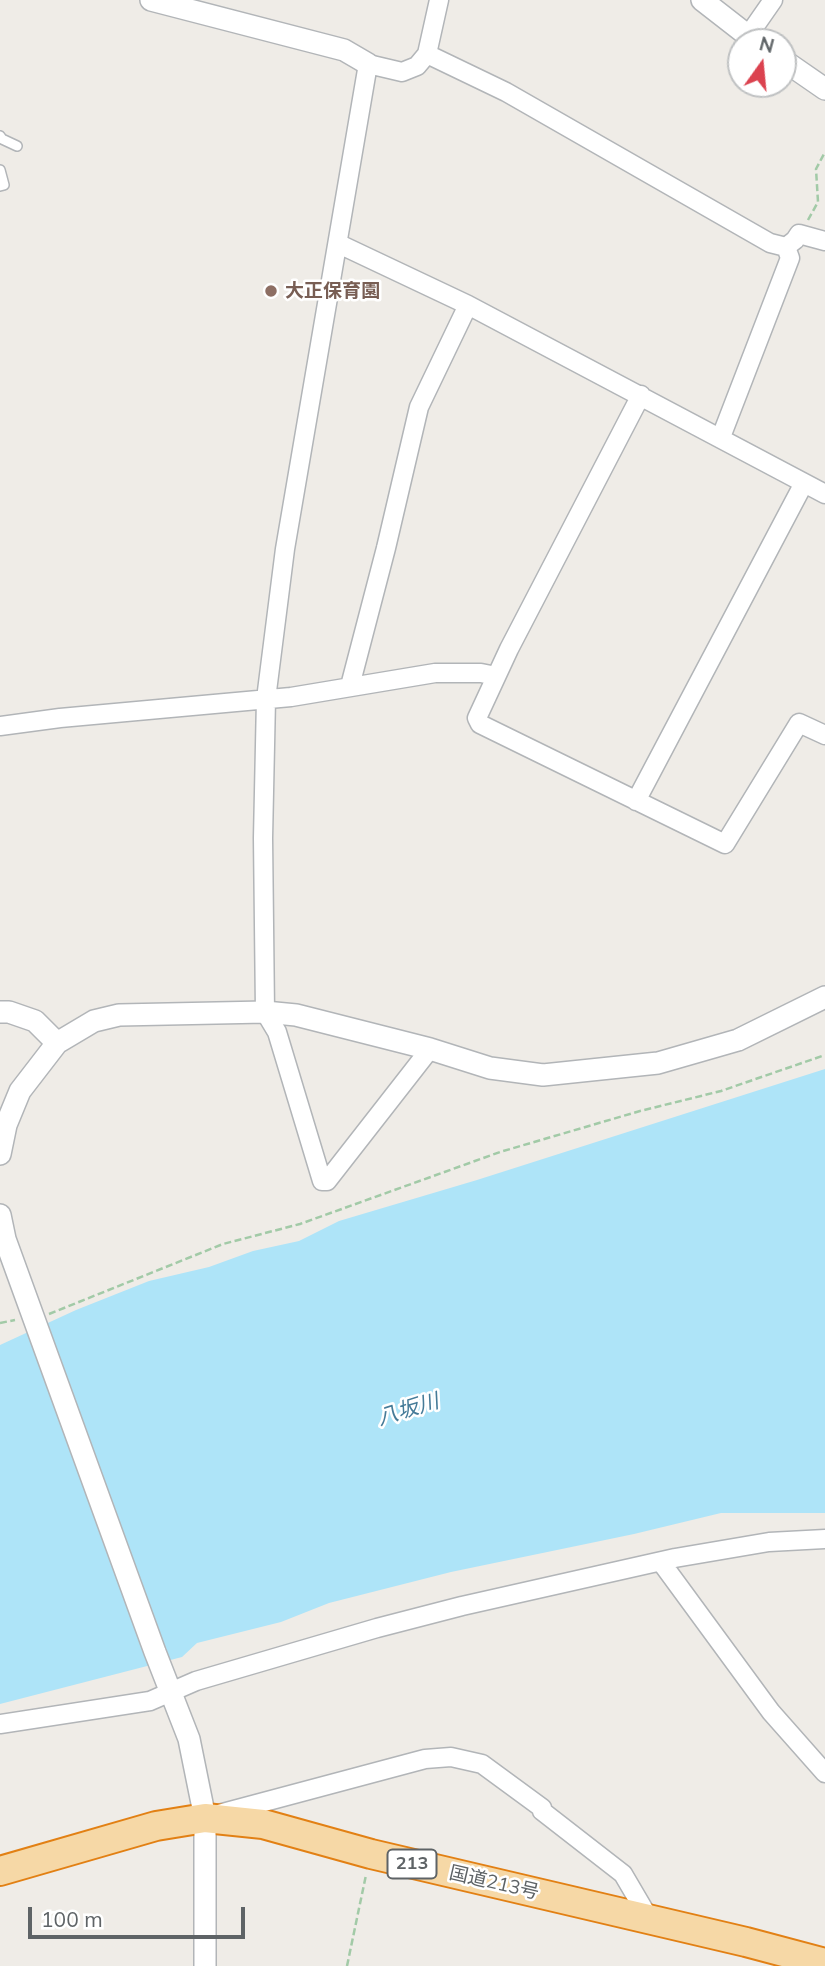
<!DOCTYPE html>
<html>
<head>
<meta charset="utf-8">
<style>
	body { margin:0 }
	#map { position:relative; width:825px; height:1966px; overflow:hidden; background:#efece7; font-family:Mulish,sans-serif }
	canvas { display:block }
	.north { position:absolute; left:727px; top:28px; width:70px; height:70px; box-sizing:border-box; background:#fff; border:2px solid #bfc1c2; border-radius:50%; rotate:15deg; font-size:19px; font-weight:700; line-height:28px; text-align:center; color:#5e6366 }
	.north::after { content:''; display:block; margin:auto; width:24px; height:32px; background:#db424f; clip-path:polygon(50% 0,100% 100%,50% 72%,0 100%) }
	.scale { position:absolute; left:28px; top:1907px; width:217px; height:32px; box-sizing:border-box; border:4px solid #5e6366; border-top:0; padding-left:9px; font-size:21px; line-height:24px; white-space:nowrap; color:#5e6366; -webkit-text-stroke:5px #fff; paint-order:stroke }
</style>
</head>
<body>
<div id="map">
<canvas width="825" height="1966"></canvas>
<div class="north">N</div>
<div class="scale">100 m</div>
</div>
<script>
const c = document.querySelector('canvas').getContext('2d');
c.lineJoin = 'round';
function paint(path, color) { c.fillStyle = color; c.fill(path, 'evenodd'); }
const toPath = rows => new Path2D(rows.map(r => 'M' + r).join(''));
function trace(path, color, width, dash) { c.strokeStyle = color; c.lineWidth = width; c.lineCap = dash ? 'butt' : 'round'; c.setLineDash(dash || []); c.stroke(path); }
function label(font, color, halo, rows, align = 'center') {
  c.font = font + ' Mulish,"Noto Sans JP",sans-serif'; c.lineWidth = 5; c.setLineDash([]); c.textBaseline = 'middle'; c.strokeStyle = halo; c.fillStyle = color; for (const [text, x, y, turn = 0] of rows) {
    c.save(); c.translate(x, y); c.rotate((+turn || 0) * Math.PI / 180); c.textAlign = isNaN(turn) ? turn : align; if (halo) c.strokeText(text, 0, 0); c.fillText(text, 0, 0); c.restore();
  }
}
paint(toPath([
	[825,1069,825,1513,721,1513,634,1534,451,1572,329,1603,281,1622,197,1643,182,1657,0,1704,0,1345,76,1310,149,1281,209,1267,253,1251,299,1241,339,1221,477,1180]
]), '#aee4f8');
const service = toPath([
	[0,136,2,139,17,146],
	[0,170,4,185,0,186]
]);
const minor = toPath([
	[748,36,773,0],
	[427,54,506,92,770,243,786,247,795,240,799,234,825,241],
	[339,244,468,305,825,494],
	[641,395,509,649,477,718,480,724,725,844,799,723,825,735],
	[721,437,790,258,786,247],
	[350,686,386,548,419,407,468,305],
	[0,726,60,718,291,697,435,673,481,673,496,676],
	[636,801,804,483],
	[430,1049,327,1181,322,1181,277,1032,265,1012,263,838,266,699,285,549,368,64,402,72,417,66,427,54,439,0],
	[661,1562,771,1712,825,1773],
	[0,1724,150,1701,196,1681,377,1628,462,1606,675,1558,769,1542,825,1539],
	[219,1814,425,1759,451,1757,482,1764,542,1808,542,1811,623,1874,650,1920]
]);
const tertiary = toPath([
	[151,0,344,50,368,64],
	[702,0,756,42],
	[783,60,825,89],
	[0,1012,9,1012,35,1021,57,1043],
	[0,1154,6,1125,20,1091,57,1043,94,1021,119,1015,265,1012,296,1015,430,1049,490,1068,543,1075,658,1063,738,1040,825,997],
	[0,1215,5,1239,155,1652,189,1739,205,1818,205,1966]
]);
const trunk = toPath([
	[0,1871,156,1826,205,1818,263,1824,371,1854,746,1942,825,1963]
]);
trace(service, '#b2b5b8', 12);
trace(minor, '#b2b5b8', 21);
trace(tertiary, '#b2b5b8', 24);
trace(trunk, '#e28014', 32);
trace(toPath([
	[808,220,818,202,816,169,825,152],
	[49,1314,223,1244,300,1224,500,1152,640,1111,721,1091,825,1055],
	[0,1323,15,1320],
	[347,1966,366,1875]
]), '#a2caa7', 2.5, [7, 3.5]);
trace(service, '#fff', 9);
trace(minor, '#fff', 18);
trace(tertiary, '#fff', 21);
trace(trunk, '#f6d8a6', 28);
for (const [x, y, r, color] of [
	[271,291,7,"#8d6e63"]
]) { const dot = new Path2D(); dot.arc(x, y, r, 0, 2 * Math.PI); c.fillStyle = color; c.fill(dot); trace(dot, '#fff', 2.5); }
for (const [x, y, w] of [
	[412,1864,49]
]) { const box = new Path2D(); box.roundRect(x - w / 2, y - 14.5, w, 29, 5); c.fillStyle = '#fff'; c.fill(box); trace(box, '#5e6366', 2); }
label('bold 18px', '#5e6366', null, [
	["213",412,1864]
]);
label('bold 19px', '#785e54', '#fff', [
	["大正保育園",285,291]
], 'left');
label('19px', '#5e6366', '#fff', [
	["国道213号",494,1883,13]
]);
label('italic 21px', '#457b98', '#fff', [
	["八坂川",408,1410,-17]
]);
</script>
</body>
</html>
